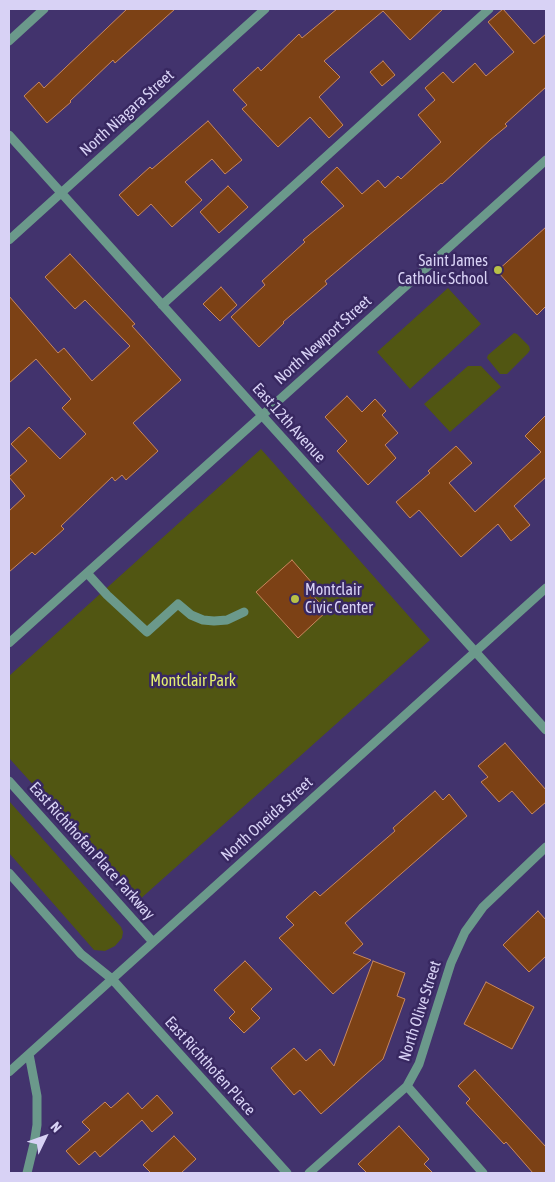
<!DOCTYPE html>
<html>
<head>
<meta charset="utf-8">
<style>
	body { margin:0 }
	#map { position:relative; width:555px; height:1182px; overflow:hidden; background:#42336d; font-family:"Asap Condensed",sans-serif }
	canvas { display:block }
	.frame { position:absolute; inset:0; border:10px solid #d8d2f5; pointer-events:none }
	.north { position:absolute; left:20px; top:1112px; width:50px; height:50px; -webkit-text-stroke:4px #382861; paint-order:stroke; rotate:48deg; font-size:14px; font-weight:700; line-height:20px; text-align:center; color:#d8d2f5 }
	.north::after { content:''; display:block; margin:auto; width:18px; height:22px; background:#d8d2f5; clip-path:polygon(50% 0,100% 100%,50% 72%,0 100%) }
</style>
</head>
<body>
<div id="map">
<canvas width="555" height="1182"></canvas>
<div class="frame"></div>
<div class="north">N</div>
</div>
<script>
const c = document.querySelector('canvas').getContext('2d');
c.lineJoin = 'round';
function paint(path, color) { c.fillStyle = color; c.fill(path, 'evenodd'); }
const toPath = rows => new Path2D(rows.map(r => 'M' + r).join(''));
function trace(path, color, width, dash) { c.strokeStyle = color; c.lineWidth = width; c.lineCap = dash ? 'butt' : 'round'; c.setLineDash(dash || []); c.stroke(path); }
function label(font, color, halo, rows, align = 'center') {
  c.font = font + ' "Asap Condensed",sans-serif'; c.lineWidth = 5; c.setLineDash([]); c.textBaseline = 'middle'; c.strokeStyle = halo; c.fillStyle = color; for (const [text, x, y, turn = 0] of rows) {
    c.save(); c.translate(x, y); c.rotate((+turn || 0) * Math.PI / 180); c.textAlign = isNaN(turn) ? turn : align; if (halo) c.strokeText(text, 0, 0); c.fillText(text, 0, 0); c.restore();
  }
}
paint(toPath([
	[448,288,481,324,410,389,377,352],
	[514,333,517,334,529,346,530,350,528,353,507,374,500,374,487,358,488,355],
	[468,366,481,366,501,387,450,432,424,404],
	[261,449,430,640,138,901,9,758,9,676],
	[9,801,121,927,123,932,122,938,115,946,105,951,94,950,9,853]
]), '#515612');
const building = toPath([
	[127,9,175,9,115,63,113,60,70,101,71,102,47,123,24,96,39,82,44,88,127,9],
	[337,9,443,9,410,40,383,11,324,61,340,77,319,97,343,125,329,138,310,117,278,147,242,109,247,105,233,90,258,67,261,71,299,34,302,38,337,9],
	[503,9,534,44,546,34,546,87,505,124,507,126,490,140,442,184,441,183,325,281,327,284,283,322,284,323,259,347,231,317,265,285,262,281,305,242,303,240,344,206,321,182,337,167,362,194,378,180,385,188,398,176,401,179,441,142,418,115,435,100,425,88,443,72,453,83,475,63,486,76,514,52,488,22,503,9],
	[383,61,395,75,382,86,370,72,383,61],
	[208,121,242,160,225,174,212,159,185,182,202,200,172,227,151,204,138,216,119,195,150,167,152,169,208,121],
	[228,186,248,207,219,233,200,212,228,186],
	[546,227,546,306,537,315,497,271,546,227],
	[70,254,135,324,132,326,181,380,133,423,158,451,126,480,122,475,115,481,112,477,61,526,64,529,35,555,32,552,9,572,9,511,25,496,9,477,27,461,11,444,29,427,60,459,86,434,62,408,71,399,36,359,9,383,9,296,58,353,64,348,92,381,130,346,85,300,75,309,45,277,70,254],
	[221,287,237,305,220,321,203,304,221,287],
	[347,396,362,412,375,399,386,411,382,415,398,433,385,445,396,458,368,485,337,451,347,441,325,417,347,396],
	[546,415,546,477,514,506,530,525,511,541,498,524,461,557,419,510,410,518,396,502,430,473,428,471,456,446,472,463,449,483,475,512,541,452,525,436,546,415],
	[292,560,313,584,307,589,327,611,298,638,256,592,292,560],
	[505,743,546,790,546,802,532,814,512,791,499,802,481,782,488,777,478,766,505,743],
	[435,791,443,800,449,794,467,816,345,923,363,944,353,953,371,960,333,994,279,938,294,925,286,917,315,891,320,896,395,831,393,828,435,791],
	[538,911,546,920,546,956,529,972,503,945,538,911],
	[245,961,272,989,251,1009,260,1018,244,1033,229,1018,235,1012,214,990,245,961],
	[373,961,405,973,397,996,405,999,383,1059,321,1114,300,1090,294,1095,271,1068,294,1048,306,1061,320,1049,334,1066,373,961],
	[486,982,534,1007,512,1049,464,1024,486,982],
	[475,1070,546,1147,546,1173,533,1173,506,1142,504,1144,466,1103,470,1099,458,1086,475,1070],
	[128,1093,142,1109,157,1095,173,1113,152,1132,142,1120,100,1157,95,1151,79,1165,66,1151,90,1130,82,1122,105,1102,111,1108,128,1093],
	[399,1126,429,1159,424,1164,433,1173,367,1173,358,1164,399,1126],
	[174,1136,196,1159,181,1173,151,1173,143,1165,174,1136]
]);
paint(building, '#7c4115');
trace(building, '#c8875d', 1);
trace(toPath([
	[9,41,44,9],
	[9,135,546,730],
	[9,240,265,9],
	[162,305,489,9],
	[87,573,107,595,147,632,178,604,191,615,203,620,214,621,227,620,244,612],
	[9,643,546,160],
	[9,781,153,942],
	[9,873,81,954,112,979,287,1173],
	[9,1072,546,588],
	[407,1086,483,1173],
	[27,1173,34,1144,37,1125,37,1096,29,1054],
	[309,1173,407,1086,419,1064,451,963,465,932,483,907,546,847]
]), '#6b998b', 9);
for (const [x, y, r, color] of [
	[498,270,5,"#b8c147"],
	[295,599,5,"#b8c147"]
]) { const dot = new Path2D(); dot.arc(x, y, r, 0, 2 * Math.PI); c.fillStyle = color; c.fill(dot); trace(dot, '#382861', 2); }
label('16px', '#d8d2f5', '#382861', [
	["North Niagara Street",127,113,-42],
	["North Newport Street",323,340,-42],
	["East 12th Avenue",289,423,48],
	["North Oneida Street",267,819,-42],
	["East Richthofen Place Parkway",92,851,48],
	["North Olive Street",420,1011,-72],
	["East Richthofen Place",210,1066,48]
]);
label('16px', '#d8d2f5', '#382861', [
	["Saint James",488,261],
	["Catholic School",488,279],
	["Montclair",305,590,"left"],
	["Civic Center",305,608,"left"]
], 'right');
label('16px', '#e3ee6f', '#382861', [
	["Montclair Park",193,681]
]);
</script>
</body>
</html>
